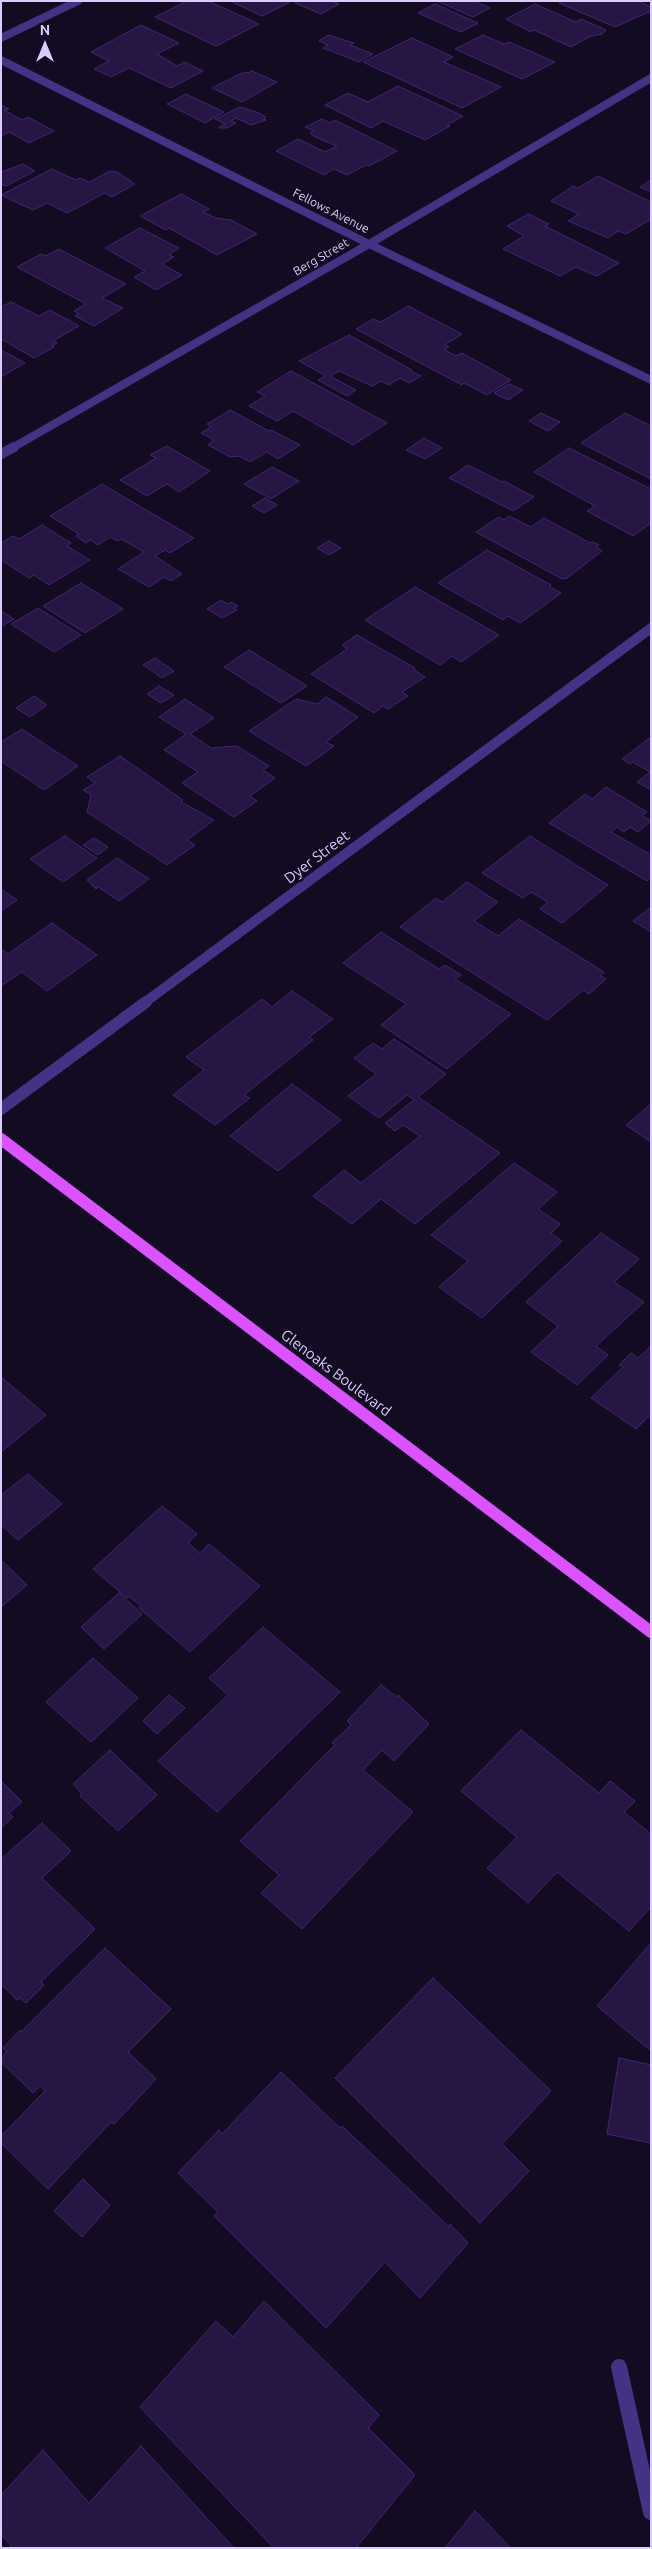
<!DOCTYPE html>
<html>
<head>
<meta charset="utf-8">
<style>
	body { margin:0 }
	#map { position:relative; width:652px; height:2549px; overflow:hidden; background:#130b21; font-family:Ubuntu,sans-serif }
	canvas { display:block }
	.frame { position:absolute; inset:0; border:2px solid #daccff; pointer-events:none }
	.north { position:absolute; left:20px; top:20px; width:50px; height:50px; -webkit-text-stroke:4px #130b21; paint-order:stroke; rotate:0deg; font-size:14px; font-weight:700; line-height:20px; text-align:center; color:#daccff }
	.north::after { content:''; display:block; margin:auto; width:18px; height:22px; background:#daccff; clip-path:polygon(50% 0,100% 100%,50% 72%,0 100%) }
</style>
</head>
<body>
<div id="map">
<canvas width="652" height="2549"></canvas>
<div class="frame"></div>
<div class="north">N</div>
</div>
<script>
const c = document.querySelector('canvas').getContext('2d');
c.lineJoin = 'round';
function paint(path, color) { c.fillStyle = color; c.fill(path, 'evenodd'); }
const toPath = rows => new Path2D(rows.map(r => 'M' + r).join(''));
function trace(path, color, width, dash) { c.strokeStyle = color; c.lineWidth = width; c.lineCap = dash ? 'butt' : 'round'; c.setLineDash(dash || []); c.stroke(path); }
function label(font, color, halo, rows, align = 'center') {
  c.font = font + ' Ubuntu,sans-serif'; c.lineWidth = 5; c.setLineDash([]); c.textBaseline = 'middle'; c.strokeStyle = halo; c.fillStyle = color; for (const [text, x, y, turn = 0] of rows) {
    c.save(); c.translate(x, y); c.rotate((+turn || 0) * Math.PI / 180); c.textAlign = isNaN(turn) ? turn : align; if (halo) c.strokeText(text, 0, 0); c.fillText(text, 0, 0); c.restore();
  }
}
const building = toPath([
	[187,1,208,1,259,24,216,46,155,17,187,1],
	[230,1,292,1,262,16,230,1],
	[299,1,332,1,339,4,321,14,295,3,299,1],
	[441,1,474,1,490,8,473,17,439,2,441,1],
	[563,1,637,1,651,7,651,11,615,27,559,3,563,1],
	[435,4,478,23,461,32,418,13,435,4],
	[535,4,576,22,581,19,606,30,602,34,589,37,571,47,534,30,531,32,506,19,535,4],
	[141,25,179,43,157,54,177,66,184,62,203,71,171,88,129,68,111,77,94,69,109,61,91,52,141,25],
	[328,35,354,43,350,45,373,54,359,62,323,48,328,45,319,41,328,35],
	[483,35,504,44,509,42,555,62,522,79,455,49,483,35],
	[412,38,453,57,444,62,501,87,462,108,363,62,412,38],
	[252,71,277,82,242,102,212,88,244,72,248,73,252,71],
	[398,86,463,116,447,125,450,126,425,140,383,121,371,128,325,105,348,93,368,102,398,86],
	[186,94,224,112,205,123,167,104,186,94],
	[1,105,9,109,4,110,22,120,28,117,54,131,29,143,9,132,1,136,1,105],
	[240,107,259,113,266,117,263,119,266,120,251,125,236,118,231,121,236,123,227,128,218,128,225,124,215,119,240,107],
	[322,119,330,123,335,120,397,151,369,166,366,165,347,175,334,169,324,175,276,151,298,139,325,152,337,146,315,137,310,133,314,131,305,127,322,119],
	[23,164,35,171,6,186,1,184,1,172,23,164],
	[52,169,69,177,77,180,80,178,89,182,110,171,117,172,135,184,112,197,105,193,67,213,47,203,33,210,1,195,52,169],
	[598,176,651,202,651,219,626,234,618,231,608,238,568,221,579,214,551,201,573,186,578,188,598,176],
	[651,180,651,192,640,187,651,180],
	[181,194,209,209,203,212,216,218,231,220,257,234,217,255,169,228,166,230,140,216,181,194],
	[528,214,549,224,545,226,619,263,597,276,576,267,560,276,503,249,524,236,507,226,528,214],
	[140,228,179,248,169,255,174,257,162,264,182,275,156,290,134,277,145,271,105,248,140,228],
	[59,249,126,284,102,298,123,308,94,326,75,316,79,314,74,311,86,304,17,267,41,254,45,256,59,249],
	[11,302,39,316,50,310,79,326,53,341,57,343,52,346,54,347,34,358,1,339,1,307,11,302],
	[408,306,462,334,445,345,449,347,444,350,456,356,462,353,511,380,487,395,464,383,462,385,356,329,373,319,381,322,408,306],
	[349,335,412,370,411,371,421,376,409,383,400,378,389,385,381,381,372,386,339,371,330,376,356,390,347,396,318,380,326,376,299,361,349,335],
	[1,350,25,363,1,377,1,350],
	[291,371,387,423,353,445,293,411,277,421,249,406,265,396,257,392,291,371],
	[509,384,523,390,508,400,494,393,509,384],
	[230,410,269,431,271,430,300,445,278,459,267,452,250,462,239,456,230,457,208,445,214,440,201,433,211,427,207,424,230,410],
	[541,413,560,422,548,431,529,421,541,413],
	[625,413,651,426,651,479,581,443,625,413],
	[424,438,442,448,425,459,406,450,424,438],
	[167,446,210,471,179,492,167,484,147,496,120,480,156,458,150,455,167,446],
	[569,448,651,489,651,523,633,536,587,511,595,506,534,472,569,448],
	[468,465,502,482,504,481,534,497,513,511,449,478,468,465],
	[272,467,299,481,271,499,244,484,272,467],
	[102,484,194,538,170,553,165,550,155,556,182,574,171,581,164,577,149,587,118,569,144,552,121,539,118,541,110,537,98,545,90,540,86,543,76,536,79,534,50,516,102,484],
	[265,498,277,505,264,513,252,506,265,498],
	[509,516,531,527,544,518,590,543,592,542,599,545,596,547,602,551,567,578,562,579,476,532,499,517,504,520,509,516],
	[42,525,71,543,67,546,90,560,49,585,34,575,29,578,1,560,1,543,13,536,19,539,42,525],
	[329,541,341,548,329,555,317,548,329,541],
	[487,550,551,585,550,587,561,593,520,623,508,616,503,620,438,583,487,550],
	[81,583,123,609,85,633,43,606,81,583],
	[415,587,499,635,461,662,452,656,440,665,365,620,415,587],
	[221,600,227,604,231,602,238,606,234,608,237,610,222,618,207,609,221,600],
	[38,608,81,635,54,652,11,624,38,608],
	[1,611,14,619,1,627,1,611],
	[357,635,415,668,414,670,425,677,402,692,408,696,388,709,383,706,374,713,311,674,347,649,342,645,357,635],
	[249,650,307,686,281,703,224,667,249,650],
	[155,658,174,671,162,678,143,665,155,658],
	[159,686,174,695,161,703,147,694,159,686],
	[34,696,47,705,30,717,16,708,34,696],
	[326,697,358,717,326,742,334,746,306,766,249,731,296,699,317,704,326,697],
	[185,699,214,718,190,734,211,748,237,746,269,766,263,770,275,778,250,796,257,801,234,817,182,783,198,772,164,750,186,734,159,717,185,699],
	[22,729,78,766,44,790,1,761,1,742,22,729],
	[651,737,651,790,637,782,650,772,633,762,630,764,622,759,651,737],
	[120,756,183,800,181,802,214,820,187,840,195,845,167,865,87,812,91,795,83,790,95,783,87,777,120,756],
	[606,787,647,812,642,816,651,821,638,832,630,827,624,832,617,827,611,832,651,855,651,878,647,881,549,823,585,794,592,799,606,787],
	[65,836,97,858,63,882,30,859,65,836],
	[530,836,608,885,562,923,540,909,548,902,531,892,523,898,482,873,530,836],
	[94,838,108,847,98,855,83,845,94,838],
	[117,858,149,879,119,901,98,887,96,889,87,880,117,858],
	[467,882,498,902,474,921,498,936,519,919,604,972,600,976,606,979,589,994,583,990,547,1020,400,927,436,898,442,902,467,882],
	[1,889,17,900,1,911,1,889],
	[651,907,651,932,633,921,651,907],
	[52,923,97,955,47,991,22,972,1,986,1,949,8,954,52,923],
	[381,932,439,969,445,965,461,975,455,979,511,1014,447,1069,381,1025,406,1004,343,963,381,932],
	[292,991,333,1019,309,1037,313,1040,244,1095,250,1098,215,1125,173,1095,204,1070,186,1057,262,999,272,1007,292,991],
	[394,1039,446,1074,418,1097,500,1153,415,1224,381,1199,352,1224,313,1196,344,1170,361,1183,420,1136,403,1125,395,1131,385,1123,414,1100,407,1095,379,1118,348,1096,376,1074,354,1058,373,1043,382,1049,394,1039],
	[292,1084,341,1120,278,1171,230,1136,292,1084],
	[651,1104,651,1142,626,1125,651,1104],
	[514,1163,557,1192,538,1209,560,1224,551,1233,562,1241,482,1318,439,1287,468,1261,431,1235,514,1163],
	[601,1233,639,1259,614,1282,644,1302,596,1346,608,1355,577,1385,531,1352,558,1326,526,1302,601,1233],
	[651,1346,651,1414,636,1429,591,1398,623,1367,619,1365,631,1353,638,1358,651,1346],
	[1,1377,46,1415,1,1452,1,1377],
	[28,1474,62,1504,18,1540,1,1525,1,1495,28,1474],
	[162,1506,197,1534,188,1543,200,1553,209,1544,260,1586,190,1652,139,1608,141,1606,129,1596,127,1598,93,1569,162,1506],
	[1,1560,27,1585,1,1607,1,1560],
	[119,1593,142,1614,104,1649,81,1627,119,1593],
	[263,1627,340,1692,217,1812,158,1761,228,1695,209,1678,263,1627],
	[93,1658,138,1698,91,1742,46,1702,93,1658],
	[381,1685,397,1697,398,1695,429,1724,394,1761,382,1750,363,1770,413,1812,302,1929,261,1893,279,1875,240,1841,335,1745,332,1743,351,1725,347,1721,381,1685],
	[169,1695,185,1708,157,1734,143,1721,169,1695],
	[521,1730,599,1793,610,1781,635,1801,624,1812,651,1834,651,1907,629,1931,557,1872,528,1903,487,1868,517,1837,461,1791,521,1730],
	[110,1750,157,1795,118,1831,80,1796,82,1794,73,1784,110,1750],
	[1,1781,22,1802,9,1813,13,1817,1,1828,1,1781],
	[42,1823,71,1851,42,1878,95,1929,41,1982,44,1985,26,2003,20,1998,17,2000,1,1984,1,1859,42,1823],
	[651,1943,651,2051,597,2006,651,1943],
	[105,1948,171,2009,128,2052,156,2079,114,2124,111,2122,48,2189,1,2143,1,2136,45,2091,40,2086,33,2093,1,2062,1,2058,7,2051,3,2048,20,2030,21,2032,105,1948],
	[433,1978,551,2091,502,2144,529,2171,480,2223,335,2078,433,1978],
	[619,2058,651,2065,651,2143,607,2134,619,2058],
	[281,2072,340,2128,342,2126,449,2227,450,2224,468,2243,420,2298,385,2262,326,2328,214,2216,218,2212,178,2173,219,2130,222,2134,281,2072],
	[83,2179,110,2205,82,2237,54,2211,83,2179],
	[264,2301,379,2415,368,2428,415,2475,356,2548,274,2548,140,2407,216,2321,233,2337,264,2301],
	[141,2446,234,2548,13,2548,1,2534,1,2495,43,2450,89,2503,141,2446],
	[475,2511,511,2548,445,2548,475,2511]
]);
paint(building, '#271644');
trace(building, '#412672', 1);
trace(toPath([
	[1,38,78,1],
	[1,60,369,244,651,380],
	[12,448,369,244,651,78]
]), '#433384', 8);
trace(toPath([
	[1,454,14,447],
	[144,1003,651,628]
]), '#433384', 10);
trace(toPath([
	[1,1109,146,1002]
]), '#433384', 12);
trace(toPath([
	[619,2367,651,2512]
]), '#433384', 16);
trace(toPath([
	[1,1139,651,1632]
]), '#da53ff', 12);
label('12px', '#daccff', '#130b21', [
	["Fellows Avenue",331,211,27],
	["Berg Street",321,257,-30]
]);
label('15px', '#daccff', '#130b21', [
	["Dyer Street",317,857,-37],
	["Glenoaks Boulevard",336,1373,37]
]);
</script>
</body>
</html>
